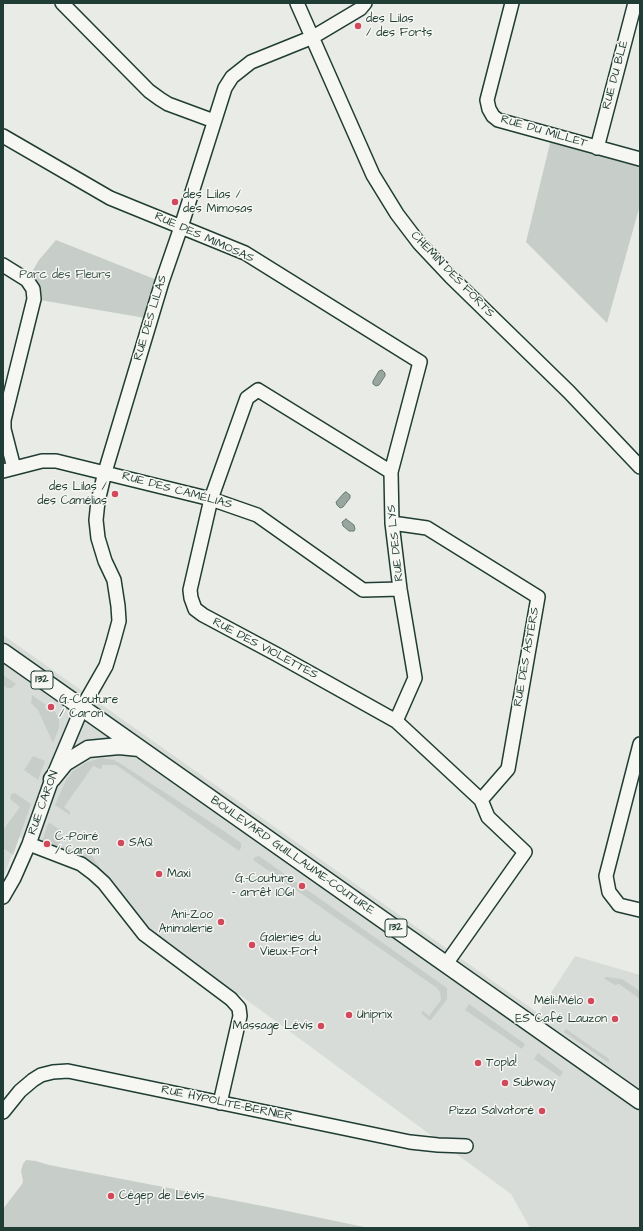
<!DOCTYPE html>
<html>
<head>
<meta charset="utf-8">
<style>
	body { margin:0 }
	#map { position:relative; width:643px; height:1231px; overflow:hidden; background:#e9ebe7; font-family:"Architects Daughter",sans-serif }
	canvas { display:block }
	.frame { position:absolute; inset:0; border:4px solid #1f3d34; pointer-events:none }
</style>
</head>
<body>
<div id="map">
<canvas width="643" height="1231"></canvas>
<div class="frame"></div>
</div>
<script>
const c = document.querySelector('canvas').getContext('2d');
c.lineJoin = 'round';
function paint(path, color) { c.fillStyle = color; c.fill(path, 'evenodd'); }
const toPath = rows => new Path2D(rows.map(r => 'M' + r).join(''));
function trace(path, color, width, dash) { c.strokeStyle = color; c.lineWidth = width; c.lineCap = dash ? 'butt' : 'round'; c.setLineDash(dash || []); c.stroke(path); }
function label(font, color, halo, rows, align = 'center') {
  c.font = font + ' "Architects Daughter",sans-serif'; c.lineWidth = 3; c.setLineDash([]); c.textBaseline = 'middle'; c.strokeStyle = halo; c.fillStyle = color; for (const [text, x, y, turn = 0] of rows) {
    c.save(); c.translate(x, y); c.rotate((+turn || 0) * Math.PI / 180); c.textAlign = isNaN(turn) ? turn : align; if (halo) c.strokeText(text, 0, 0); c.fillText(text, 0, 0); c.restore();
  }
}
paint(toPath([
	[3,635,538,1013,575,956,640,975,640,1228,530,1228,511,1194,240,995,230,993,146,932,72,855,19,837,3,878]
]), '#d8dcd8');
paint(toPath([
	[552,135,640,159,640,205,607,323,526,242],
	[56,240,162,282,151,319,34,299,27,280,39,260],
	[3,675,16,684,12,688,7,688,3,685],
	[32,695,46,705,45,708,50,711,52,709,55,712,59,718,59,728,53,743,38,710,31,703],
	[33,756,45,761,38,780,24,770],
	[102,758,114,760,121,764,221,829,241,843,241,848,239,851,116,765,102,765,102,768,100,769,93,766,64,807,70,812,70,815,55,805,66,780,73,771,87,762],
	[15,793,31,804,13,855,3,848,3,830,20,807,10,799,11,794],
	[50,823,63,832,59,845,84,855,88,850,108,880,43,844,42,841,48,824],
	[259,856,447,988,447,999,445,1002,431,1020,429,1020,421,1013,423,1011,429,1016,441,1000,440,992,437,988,253,860,255,857],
	[606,977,622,979,640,991,640,999,619,984,615,985,605,979,604,978],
	[469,1004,525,1044,522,1049,465,1010],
	[566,1029,609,1059,609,1063,564,1032],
	[538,1053,563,1072,560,1077,534,1059],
	[26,1160,36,1161,49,1165,268,1207,369,1228,3,1228,3,1209,22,1184,23,1181,21,1171,23,1164]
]), '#c7cec9');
const water = toPath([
	[382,370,385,373,385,376,379,385,376,386,373,384,373,381,379,371,382,370],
	[346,492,350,495,350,498,343,507,340,508,337,505,336,502,344,493,346,492],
	[346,519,354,525,355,529,354,531,349,531,343,526,342,522,346,519]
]);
paint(water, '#99a6a0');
trace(water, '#687c75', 1);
const minor = toPath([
	[62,3,149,91,160,99,168,104,214,121],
	[297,3,373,175,397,214,419,243,451,277,569,392,640,467],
	[512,3,487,100,489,109,493,116,498,120,640,159],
	[3,136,110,198,245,253,420,362,391,472,392,523,400,589,415,678,396,721],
	[597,148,635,3],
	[3,265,27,280,33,289,34,299,4,420,4,429,14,468],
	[3,471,42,461,56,461,211,499,257,515,363,590,400,589],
	[391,472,258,390,247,398,211,499,190,590,191,598,195,609,203,615,276,654,396,721,481,800,488,817,525,852,446,964],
	[392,523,427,528,538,597,508,769,481,800],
	[640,744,606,876,609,892,619,905,640,910],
	[29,844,81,864,93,873,104,883,144,934,231,999,239,1008,240,1016,220,1103],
	[3,897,14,878,29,844,52,779,82,708,106,666,113,643,119,621,118,606,114,580,105,561,98,538,96,520,98,501,105,472,162,282,181,227,225,88,232,77,251,62,313,37,360,9,365,3],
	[3,1112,20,1091,33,1080,41,1075,53,1072,68,1071,410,1142,438,1145,466,1146]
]);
const major = toPath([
	[3,652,640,1101],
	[52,779,65,763,88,749,119,746,139,748]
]);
trace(minor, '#1f3d34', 16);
trace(major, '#1f3d34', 19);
trace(minor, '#f6f6f2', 13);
trace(major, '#f6f6f2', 16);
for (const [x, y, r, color] of [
	[358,26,4,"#d1495b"],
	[175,202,4,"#d1495b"],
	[115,494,4,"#d1495b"],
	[51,707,4,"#d1495b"],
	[121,843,4,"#d1495b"],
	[47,844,4,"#d1495b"],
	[159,874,4,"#d1495b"],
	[302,886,4,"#d1495b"],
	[221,922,4,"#d1495b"],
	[252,945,4,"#d1495b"],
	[591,1001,4,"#d1495b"],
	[349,1015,4,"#d1495b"],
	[615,1019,4,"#d1495b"],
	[321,1026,4,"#d1495b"],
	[478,1063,4,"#d1495b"],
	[505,1083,4,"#d1495b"],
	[542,1111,4,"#d1495b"],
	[111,1196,4,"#d1495b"]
]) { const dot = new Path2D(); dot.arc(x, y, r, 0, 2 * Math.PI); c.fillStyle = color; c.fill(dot); trace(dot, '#f6f6f2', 1.5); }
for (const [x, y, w] of [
	[42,680,22],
	[396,928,22]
]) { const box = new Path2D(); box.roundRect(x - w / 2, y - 9, w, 18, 3); c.fillStyle = '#f6f6f2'; c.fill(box); trace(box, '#1f3d34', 1); }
label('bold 11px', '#1f3d34', null, [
	["132",42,680],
	["132",396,928]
]);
label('12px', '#1f3d34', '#f6f6f2', [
	["des Lilas",366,19],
	["/ des Forts",366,33],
	["des Lilas /",183,195],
	["des Mimosas",183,209],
	["des Lilas /",107,487,"right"],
	["des Camélias",107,501,"right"],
	["G.-Couture",59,700],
	["/ Caron",59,714],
	["C.-Poiré",55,837],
	["/ Caron",55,851],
	["SAQ",129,843],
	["Maxi",167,874],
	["G.-Couture",294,879,"right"],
	["- arrêt 1061",294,893,"right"],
	["Ani-Zoo",213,915,"right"],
	["Animalerie",213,929,"right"],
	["Galeries du",260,938],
	["Vieux-Fort",260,952],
	["Méli-Mélo",583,1001,"right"],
	["Uniprix",357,1015],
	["ES Café Lauzon",607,1019,"right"],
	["Massage Lévis",313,1026,"right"],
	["Topla!",486,1063],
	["Subway",513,1083],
	["Pizza Salvatoré",534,1111,"right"],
	["Cégep de Lévis",119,1196]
], 'left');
label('12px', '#1f3d34', '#f6f6f2', [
	["RUE DU BLÉ",616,75,-75],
	["RUE DU MILLET",544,132,16],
	["RUE DES MIMOSAS",204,238,24],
	["CHEMIN DES FORTS",452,275,46],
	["RUE DES LILAS",151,318,-73],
	["RUE DES CAMÉLIAS",177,491,15],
	["RUE DES LYS",396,543,-96],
	["RUE DES VIOLETTES",265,649,28],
	["RUE DES ASTERS",527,657,-80],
	["RUE CARON",44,803,-70],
	["BOULEVARD GUILLAUME-COUTURE",292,856,35],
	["RUE HYPOLITE-BERNIER",227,1104,12]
]);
label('12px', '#415a52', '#f6f6f2', [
	["Parc des Fleurs",65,275]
]);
</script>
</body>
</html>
